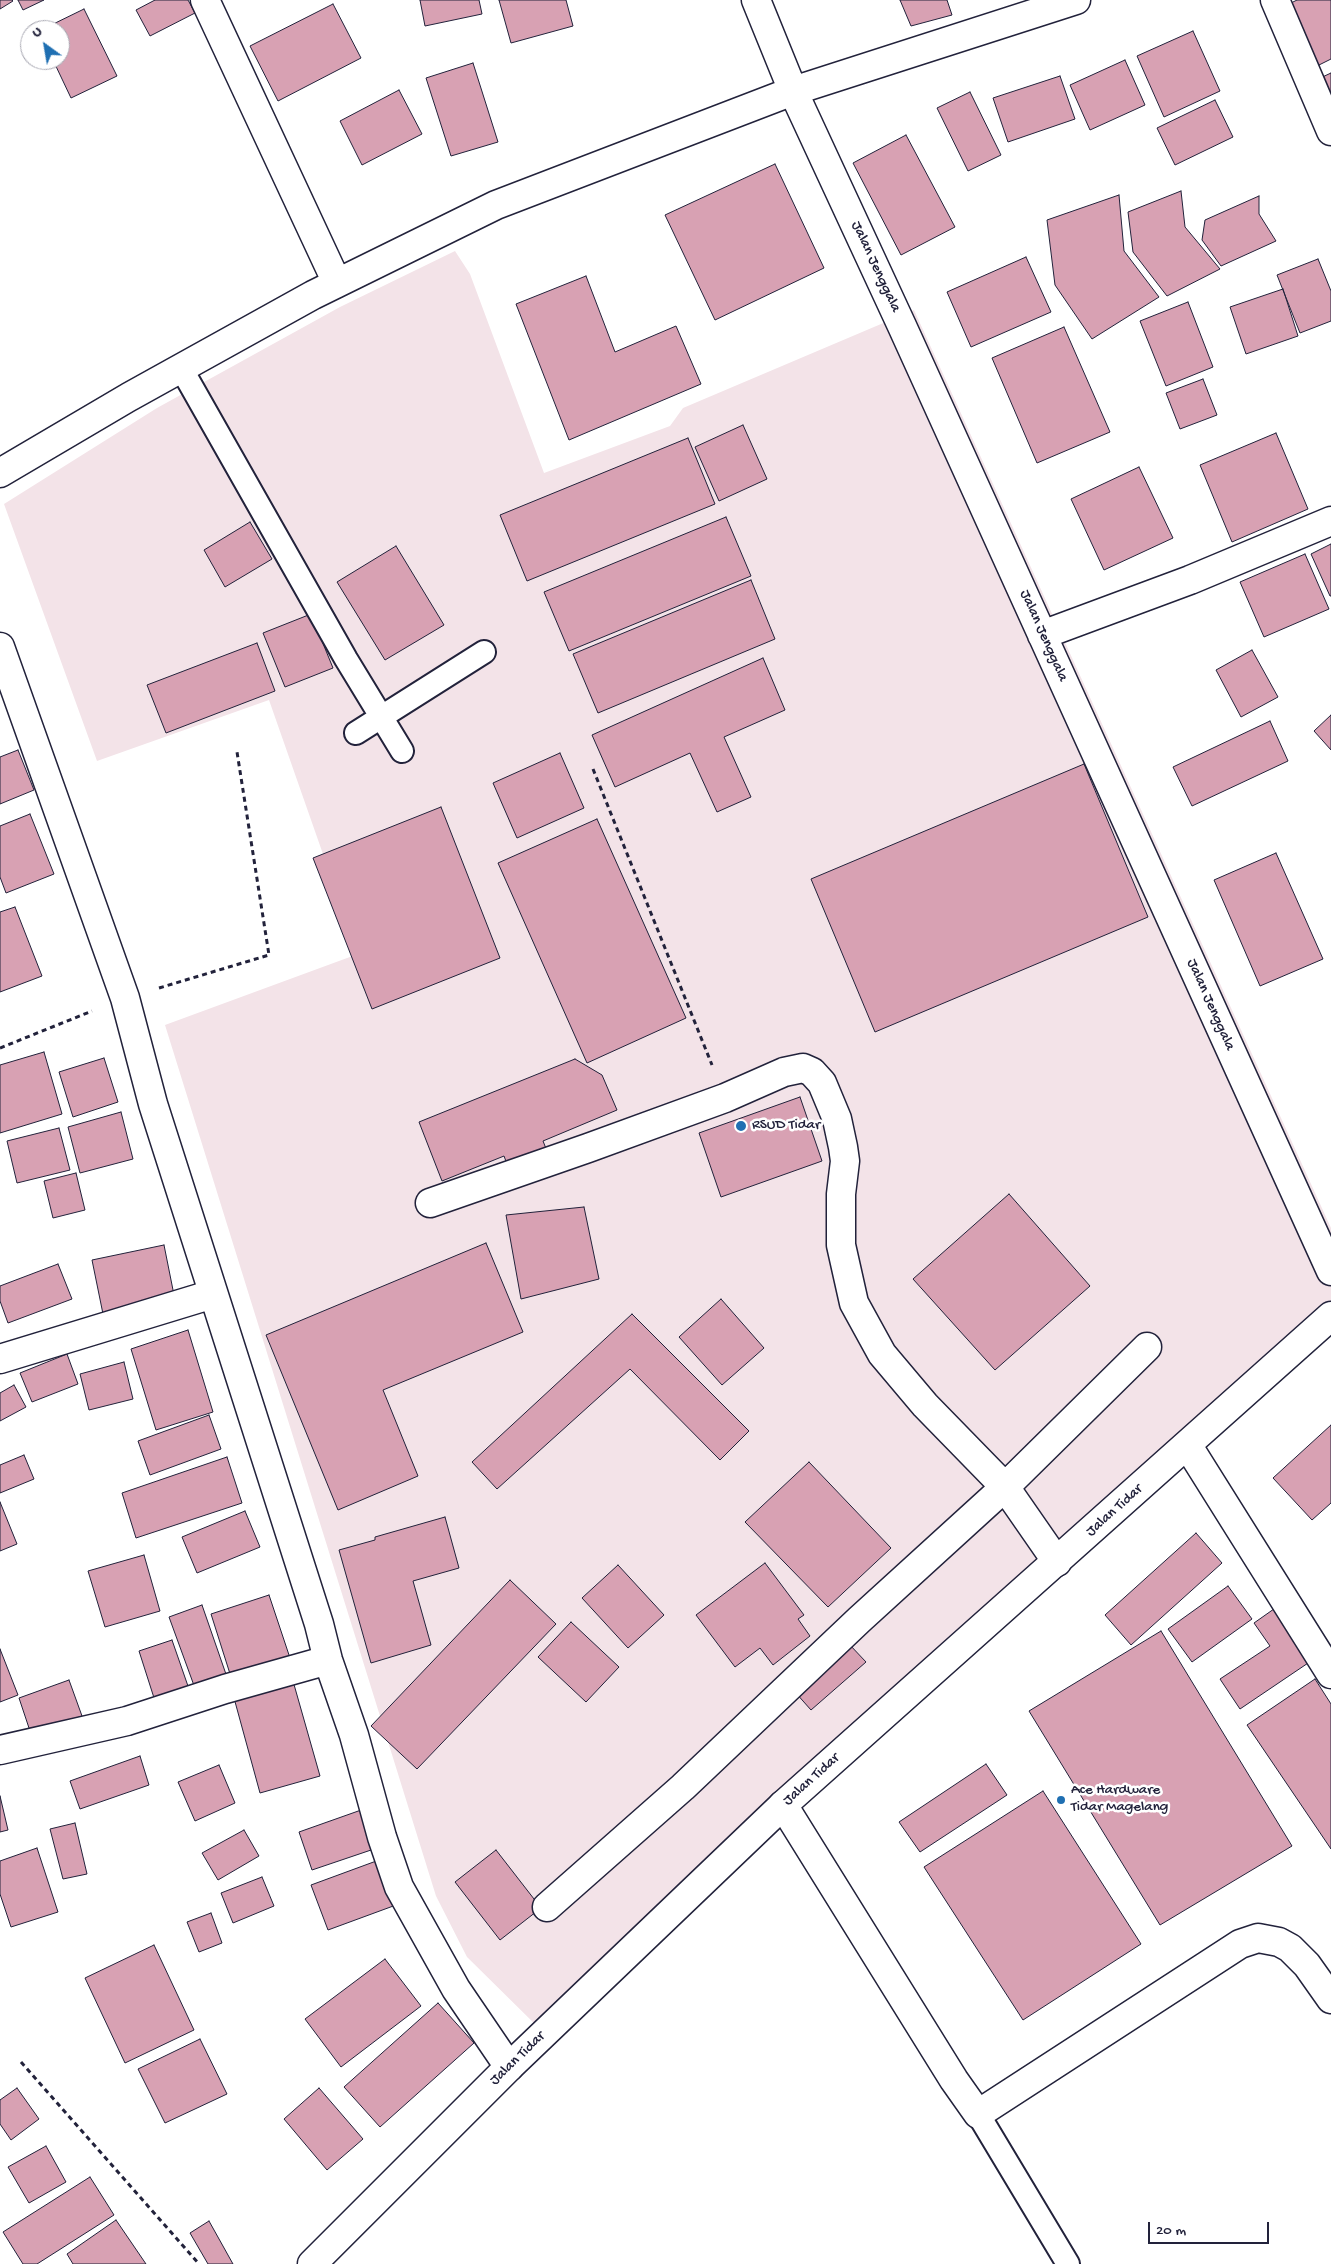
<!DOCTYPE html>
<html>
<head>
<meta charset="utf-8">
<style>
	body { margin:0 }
	#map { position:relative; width:1331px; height:2264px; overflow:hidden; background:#fff; font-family:"Gochi Hand",sans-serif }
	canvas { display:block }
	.north { position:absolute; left:20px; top:20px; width:50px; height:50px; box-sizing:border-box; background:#fff; border:1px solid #a7a7b1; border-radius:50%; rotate:328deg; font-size:14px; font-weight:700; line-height:20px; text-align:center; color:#22223b }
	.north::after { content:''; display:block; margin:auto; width:18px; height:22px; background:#1f6fb2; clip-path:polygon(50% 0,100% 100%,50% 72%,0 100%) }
	.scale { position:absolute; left:1148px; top:2222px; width:121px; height:22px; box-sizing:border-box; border:2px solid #22223b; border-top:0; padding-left:6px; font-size:15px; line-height:18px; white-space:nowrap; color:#22223b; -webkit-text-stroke:4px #fff; paint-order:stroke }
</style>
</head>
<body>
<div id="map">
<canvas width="1331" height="2264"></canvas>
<div class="north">U</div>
<div class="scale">20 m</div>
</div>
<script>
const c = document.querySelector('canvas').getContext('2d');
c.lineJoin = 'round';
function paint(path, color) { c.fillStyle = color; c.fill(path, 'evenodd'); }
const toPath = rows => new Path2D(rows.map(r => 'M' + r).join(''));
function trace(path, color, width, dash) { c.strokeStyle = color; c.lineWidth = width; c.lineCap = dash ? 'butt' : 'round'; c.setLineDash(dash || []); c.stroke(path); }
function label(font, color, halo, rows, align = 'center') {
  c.font = font + ' "Gochi Hand",sans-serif'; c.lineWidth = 5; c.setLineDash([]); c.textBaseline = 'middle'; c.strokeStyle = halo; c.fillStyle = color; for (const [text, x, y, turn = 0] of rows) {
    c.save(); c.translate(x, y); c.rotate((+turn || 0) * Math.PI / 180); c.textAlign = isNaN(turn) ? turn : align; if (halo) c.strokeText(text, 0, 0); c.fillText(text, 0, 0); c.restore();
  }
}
paint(toPath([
	[455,251,470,274,544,473,670,426,683,408,914,310,1331,1228,1331,1312,542,2031,467,1957,436,1896,165,1025,358,954,269,700,97,761,4,504,157,408,340,307]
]), '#f3e3e8');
const building = toPath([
	[0,0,12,0,13,1,0,9,0,0],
	[18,0,44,0,23,10,18,0],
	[155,0,188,0,195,13,150,36,136,10,155,0],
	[420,0,479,0,482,14,425,26,420,0],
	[499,0,566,0,573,26,511,43,499,0],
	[900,0,947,0,952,15,911,26,900,0],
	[1297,0,1331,0,1331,59,1315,67,1285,6,1297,0],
	[333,4,361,58,278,101,250,46,333,4],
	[84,9,117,76,71,98,53,60,60,60,60,30,41,30,84,9],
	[1193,31,1220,91,1164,117,1137,56,1193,31],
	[1125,60,1145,105,1090,130,1070,85,1125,60],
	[473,63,498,142,451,156,426,78,473,63],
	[1331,73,1331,110,1316,80,1331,73],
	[1060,76,1075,119,1008,142,993,98,1060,76],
	[399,90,422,134,362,165,340,121,399,90],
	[970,92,1001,155,968,171,937,108,970,92],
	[1215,100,1233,137,1175,165,1157,128,1215,100],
	[906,135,955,227,901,255,853,163,906,135],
	[775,164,824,268,715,320,665,215,775,164],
	[1181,191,1185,227,1220,269,1167,296,1133,252,1128,212,1181,191],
	[1119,195,1124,251,1159,297,1092,339,1055,285,1047,220,1119,195],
	[1259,196,1259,214,1276,241,1221,266,1202,240,1205,220,1259,196],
	[1026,257,1051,312,971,347,947,292,1026,257],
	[1318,259,1331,291,1331,321,1300,333,1277,275,1318,259],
	[586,276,615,352,676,326,701,384,569,440,516,304,586,276],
	[1283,289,1298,336,1246,354,1230,307,1283,289],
	[1188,302,1213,367,1166,386,1140,321,1188,302],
	[1064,327,1110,432,1037,463,992,358,1064,327],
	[1203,379,1217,415,1180,429,1166,393,1203,379],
	[743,425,767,479,719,501,695,447,743,425],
	[1276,433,1308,509,1232,542,1200,465,1276,433],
	[688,438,715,504,527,581,500,515,688,438],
	[1139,467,1173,538,1104,570,1071,499,1139,467],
	[726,517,751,576,569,651,544,592,726,517],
	[250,522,272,559,225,587,204,550,250,522],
	[1331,544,1331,596,1330,596,1311,554,1331,544],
	[396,546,444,625,385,660,337,582,396,546],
	[1305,554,1329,609,1264,637,1240,582,1305,554],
	[751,580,775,639,598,713,573,654,751,580],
	[311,614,333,668,285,687,263,633,311,614],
	[257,643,275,691,166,733,147,685,257,643],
	[1252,650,1278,697,1241,717,1216,670,1252,650],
	[763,658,785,710,724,737,751,797,717,812,690,753,615,787,592,735,763,658],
	[1331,715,1331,750,1314,731,1331,715],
	[1270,721,1288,761,1192,806,1173,767,1270,721],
	[18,750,34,790,0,804,0,757,18,750],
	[560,753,584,808,517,838,493,783,560,753],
	[1084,764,1148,917,875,1032,811,879,1084,764],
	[441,807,500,958,372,1009,313,858,441,807],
	[30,814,54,874,6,893,0,877,0,826,30,814],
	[597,819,686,1018,587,1063,498,863,597,819],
	[1276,853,1323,959,1260,986,1214,880,1276,853],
	[15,907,42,976,0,992,0,912,15,907],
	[44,1052,62,1114,0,1133,0,1065,44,1052],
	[104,1058,118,1102,73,1117,59,1072,104,1058],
	[575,1059,602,1075,617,1110,543,1141,549,1156,510,1172,504,1156,442,1181,419,1122,575,1059],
	[800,1097,822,1161,721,1197,699,1133,800,1097],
	[121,1112,133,1159,80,1173,68,1127,121,1112],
	[59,1128,70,1170,17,1183,7,1141,59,1128],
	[76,1173,85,1210,53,1218,44,1181,76,1173],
	[1009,1194,1090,1286,995,1370,913,1279,1009,1194],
	[584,1207,599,1279,521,1299,506,1215,584,1207],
	[486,1243,523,1332,383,1390,418,1476,338,1510,266,1335,486,1243],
	[164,1245,175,1300,103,1314,92,1260,164,1245],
	[58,1264,72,1299,8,1323,0,1301,0,1286,58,1264],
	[721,1299,764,1348,722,1385,679,1337,721,1299],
	[632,1314,749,1431,720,1460,630,1369,497,1489,472,1462,632,1314],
	[188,1330,213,1412,156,1430,131,1349,188,1330],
	[67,1354,78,1384,32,1402,20,1373,67,1354],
	[124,1362,133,1399,89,1410,80,1374,124,1362],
	[14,1385,26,1407,0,1421,0,1393,14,1385],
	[209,1415,221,1449,150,1475,138,1441,209,1415],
	[1331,1425,1331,1503,1312,1520,1273,1478,1331,1425],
	[24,1455,34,1479,0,1493,0,1465,24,1455],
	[227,1457,242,1503,136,1538,122,1493,227,1457],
	[809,1462,891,1548,828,1607,745,1522,809,1462],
	[0,1502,17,1544,0,1551,0,1502],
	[245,1511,260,1547,197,1573,182,1537,245,1511],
	[445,1517,459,1568,413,1581,431,1645,371,1663,339,1550,375,1540,375,1537,445,1517],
	[1196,1533,1222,1563,1131,1645,1105,1615,1196,1533],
	[144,1555,160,1611,105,1627,88,1571,144,1555],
	[765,1563,804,1615,798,1619,810,1636,773,1665,760,1648,735,1667,696,1615,765,1563],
	[618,1565,664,1615,628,1648,582,1598,618,1565],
	[510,1580,556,1624,417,1769,371,1726,510,1580],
	[1228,1586,1252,1619,1192,1662,1168,1629,1228,1586],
	[269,1595,290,1658,231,1677,211,1614,269,1595],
	[1281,1604,1317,1657,1240,1709,1220,1679,1270,1646,1254,1623,1281,1604],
	[202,1605,228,1680,196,1691,169,1617,202,1605],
	[571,1622,619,1667,586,1702,538,1657,571,1622],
	[1161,1631,1292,1846,1160,1925,1029,1711,1161,1631],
	[172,1640,189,1689,155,1701,139,1651,172,1640],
	[849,1644,866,1662,811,1710,795,1692,849,1644],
	[0,1649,18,1695,0,1702,0,1649],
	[1315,1679,1331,1704,1331,1849,1247,1725,1315,1679],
	[69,1680,82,1716,31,1734,19,1698,69,1680],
	[293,1681,320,1776,260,1793,234,1698,293,1681],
	[140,1756,149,1785,80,1809,70,1781,140,1756],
	[986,1764,1007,1795,920,1852,899,1822,986,1764],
	[219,1765,235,1803,195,1821,178,1782,219,1765],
	[1043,1791,1141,1944,1023,2020,924,1867,1043,1791],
	[0,1796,8,1830,0,1832,0,1796],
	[364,1809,377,1848,312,1870,299,1832,364,1809],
	[75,1823,87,1874,63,1879,50,1829,75,1823],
	[244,1830,259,1856,218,1880,202,1853,244,1830],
	[37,1848,58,1912,11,1927,0,1894,0,1861,37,1848],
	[496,1850,541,1908,500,1940,455,1882,496,1850],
	[379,1860,396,1905,328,1930,311,1885,379,1860],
	[262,1877,274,1906,233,1923,221,1893,262,1877],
	[211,1913,222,1943,199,1952,187,1922,211,1913],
	[154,1945,194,2030,125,2063,85,1978,154,1945],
	[385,1959,421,2006,341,2067,305,2019,385,1959],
	[438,2003,474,2043,380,2127,344,2087,438,2003],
	[200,2039,227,2094,165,2123,138,2069,200,2039],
	[17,2088,39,2119,11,2140,0,2124,0,2100,17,2088],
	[319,2088,363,2139,327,2170,284,2119,319,2088],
	[46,2146,66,2182,29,2203,8,2167,46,2146],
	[90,2177,114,2215,37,2264,23,2264,3,2232,90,2177],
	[116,2220,146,2264,73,2264,67,2254,116,2220],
	[209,2221,233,2264,208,2264,190,2233,209,2221]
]);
paint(building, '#d8a1b3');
trace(building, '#22223b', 1);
const service = toPath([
	[181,368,346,659,402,751],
	[356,733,484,652],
	[978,2114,1068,2264]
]);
const minor = toPath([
	[205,0,337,283],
	[756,0,793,91,902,326,1331,1271],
	[1275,0,1331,131],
	[0,473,129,397,313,295,496,205,793,91,1076,0],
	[1042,635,1190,580,1331,521],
	[0,647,125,998,153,1104,319,1624,328,1660,354,1735,382,1837,399,1887,456,1989,509,2067],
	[430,1203,588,1148,725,1098,784,1072,803,1068,812,1072,822,1083,837,1119,843,1147,845,1161,841,1194,841,1245,854,1303,882,1354,925,1405,1005,1487,1057,1562],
	[0,1359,213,1294],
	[1188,1446,1331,1674],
	[0,1750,127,1721,225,1689,328,1660],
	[783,1805,954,2080,978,2114,1240,1944,1258,1938,1279,1942,1290,1948,1307,1965,1331,1999],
	[547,1907,683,1787,859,1620,1005,1487,1147,1347]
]);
const secondary = toPath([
	[312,2264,509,2067,783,1805,1331,1316]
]);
trace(service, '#22223b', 26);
trace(minor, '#22223b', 31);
trace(secondary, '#22223b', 31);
trace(toPath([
	[593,769,712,1065],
	[159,988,269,955,237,752],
	[0,1048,92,1011],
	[21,2062,199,2264]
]), '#22223b', 3, [5, 4]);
trace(service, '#fff', 22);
trace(minor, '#fff', 28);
trace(secondary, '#fff', 28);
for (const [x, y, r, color] of [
	[741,1126,6,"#1f6fb2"],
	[1061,1800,5,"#1f6fb2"]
]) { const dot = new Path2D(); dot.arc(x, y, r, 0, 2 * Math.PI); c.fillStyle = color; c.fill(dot); trace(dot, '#fff', 2); }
label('15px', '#22223b', '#fff', [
	["Jalan Jenggala",875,267,65],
	["Jalan Jenggala",1043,636,66],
	["Jalan Jenggala",1210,1005,66],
	["Jalan Tidar",1115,1511,-42],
	["Jalan Tidar",812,1780,-42],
	["Jalan Tidar",518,2059,-44]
]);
label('15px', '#22223b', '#fff', [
	["RSUD Tidar",752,1126],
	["Ace Hardware",1071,1791],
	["Tidar Magelang",1071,1808]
], 'left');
</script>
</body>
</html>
